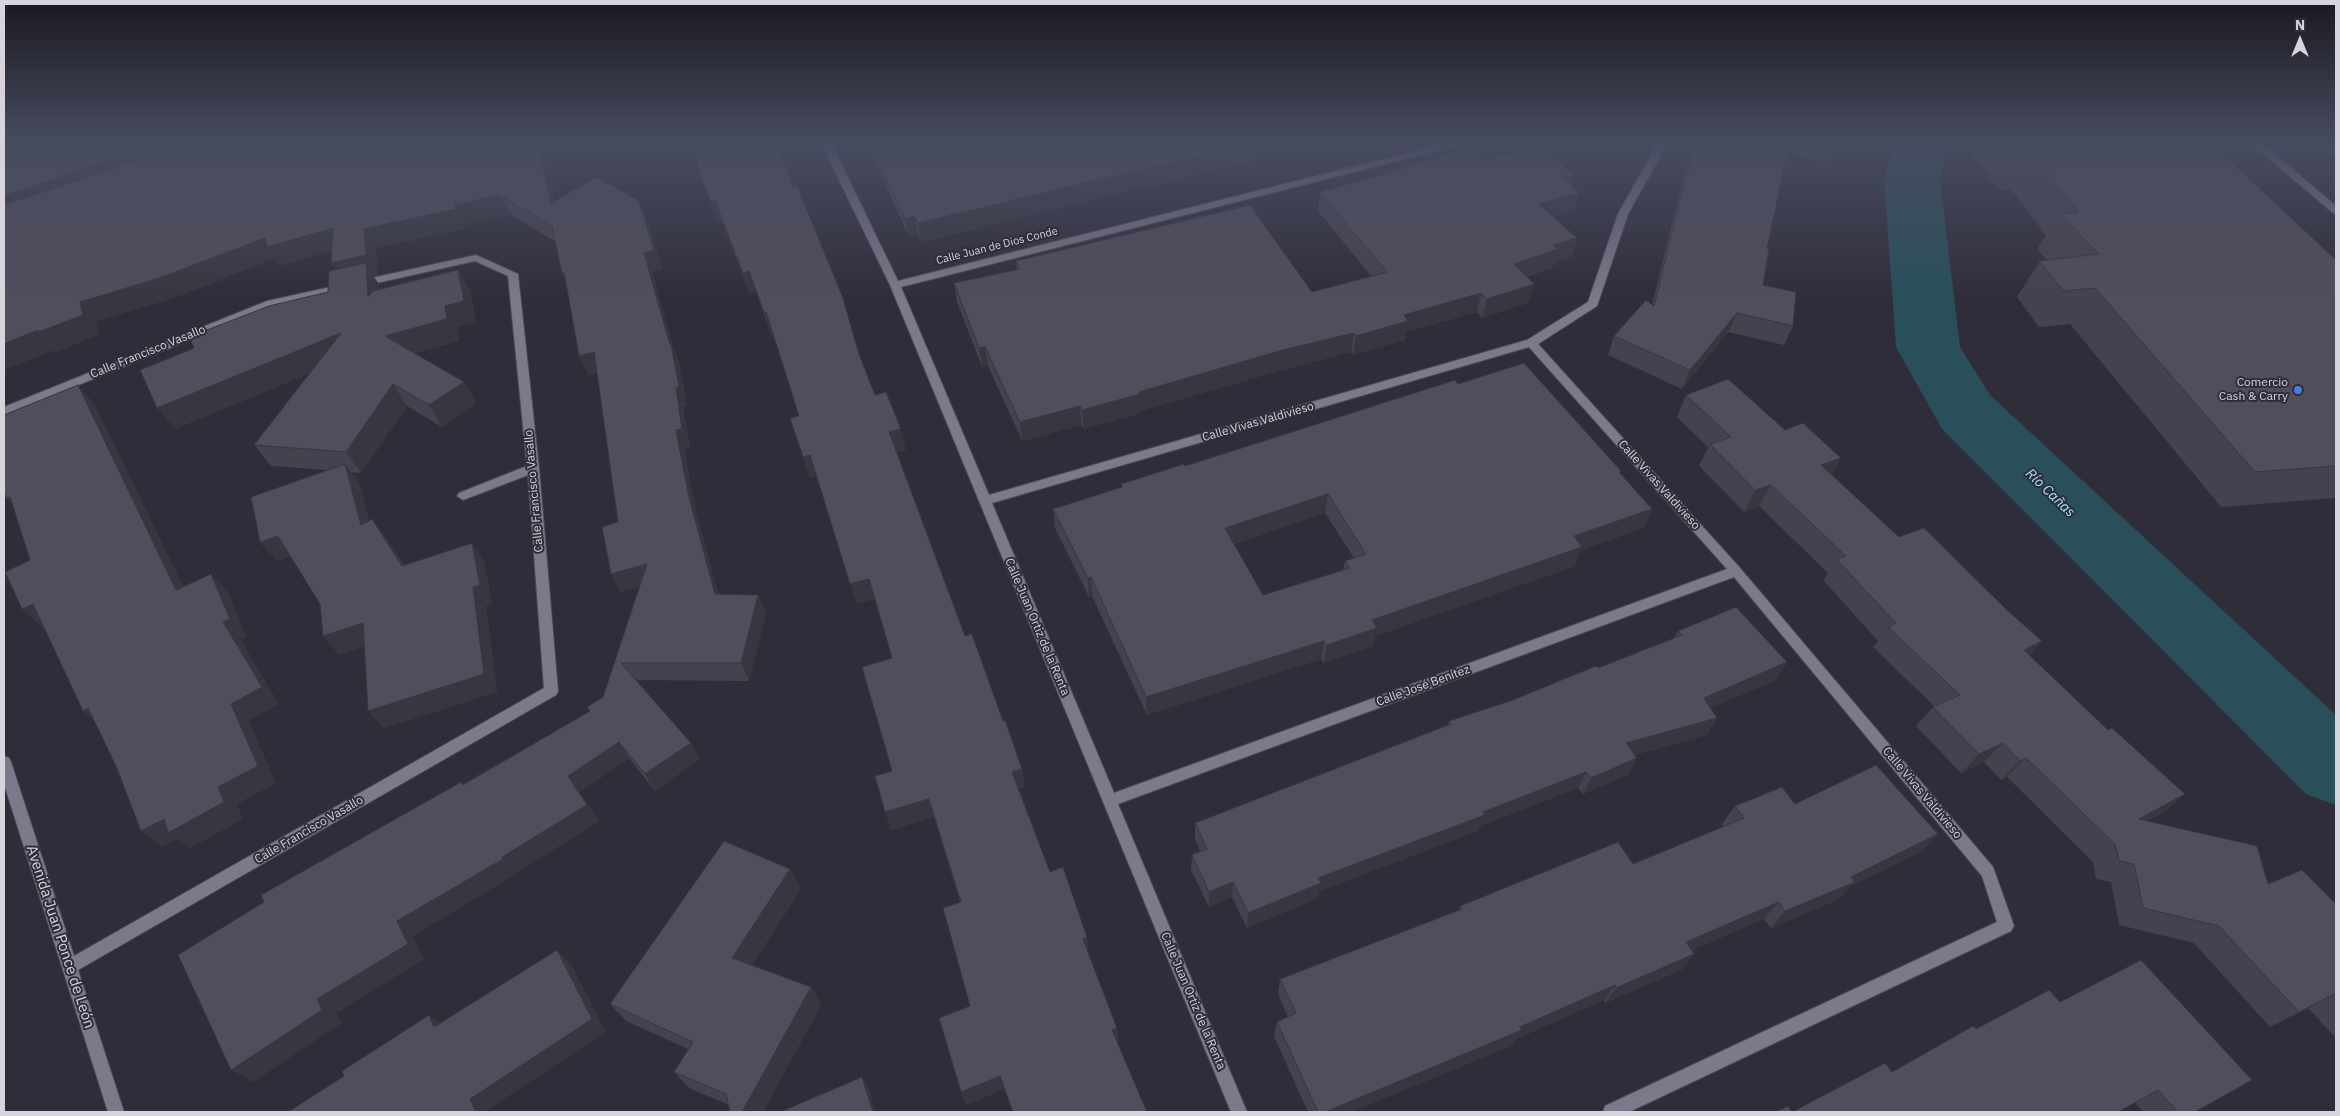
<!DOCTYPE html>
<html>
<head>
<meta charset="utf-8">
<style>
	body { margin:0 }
	#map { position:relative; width:2340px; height:1116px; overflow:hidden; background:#302d3b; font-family:"IBM Plex Sans",sans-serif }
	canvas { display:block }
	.frame { position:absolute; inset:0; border:5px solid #d7d4de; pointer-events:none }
	.north { position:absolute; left:2275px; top:15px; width:50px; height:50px; -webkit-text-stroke:4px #302d3b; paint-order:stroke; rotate:0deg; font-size:14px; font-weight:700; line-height:20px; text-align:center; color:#d7d4de }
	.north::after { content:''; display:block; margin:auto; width:18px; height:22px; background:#d7d4de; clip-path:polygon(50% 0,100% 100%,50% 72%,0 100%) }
</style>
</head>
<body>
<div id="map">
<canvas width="2340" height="1116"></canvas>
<div class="frame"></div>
<div class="north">N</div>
</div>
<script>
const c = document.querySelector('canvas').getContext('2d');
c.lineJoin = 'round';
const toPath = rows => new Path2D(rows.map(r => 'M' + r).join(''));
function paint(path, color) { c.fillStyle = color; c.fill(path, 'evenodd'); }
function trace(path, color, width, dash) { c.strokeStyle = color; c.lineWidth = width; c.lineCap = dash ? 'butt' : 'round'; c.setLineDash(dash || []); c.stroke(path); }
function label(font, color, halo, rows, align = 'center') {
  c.font = font + ' "IBM Plex Sans",sans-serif'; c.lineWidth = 4; c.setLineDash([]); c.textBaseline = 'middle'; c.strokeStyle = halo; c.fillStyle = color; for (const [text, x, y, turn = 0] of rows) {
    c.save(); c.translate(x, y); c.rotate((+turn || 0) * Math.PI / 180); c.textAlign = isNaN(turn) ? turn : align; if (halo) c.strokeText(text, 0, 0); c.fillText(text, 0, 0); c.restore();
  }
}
paint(toPath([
	[1895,144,1949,144,1940,179,1960,347,1990,395,2336,715,2336,805,2306,794,1942,429,1896,347,1884,179,1895,144]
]), '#284f5a');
const minor = toPath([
	[826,144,836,144,836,153,898,281,1443,144,1459,144,1457,146,901,287,989,495,1527,340,1588,302,1618,214,1657,144,1667,144,1628,214,1597,306,1538,344,1740,568,1993,867,2014,926,2011,931,1629,1112,1603,1112,1605,1106,1997,922,1982,876,1734,577,1118,804,1247,1112,1231,1112,890,285,826,153,826,144],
	[1529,347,1727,569,1114,793,992,503,1529,347],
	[2252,144,2263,144,2336,206,2336,214,2333,213,2252,144],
	[2321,144,2331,144,2336,148,2336,156,2333,155,2321,144],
	[476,255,518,274,539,468,558,691,556,695,78,970,124,1112,108,1112,4,784,4,756,9,758,11,762,74,956,544,688,528,475,463,500,457,496,459,493,527,466,508,276,475,261,274,306,4,415,4,407,267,301,476,255]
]);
trace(minor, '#4d4a57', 2);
paint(minor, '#7d798a');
paint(toPath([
	[4,144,543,144,555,201,639,201,647,220,662,269,652,272,673,348,679,363,687,406,683,407,690,448,684,449,696,512,718,594,758,595,766,613,749,681,636,680,700,759,655,791,629,758,580,792,599,821,516,873,516,874,413,936,424,959,336,1013,341,1023,253,1082,463,784,590,711,587,707,603,697,639,587,621,592,611,574,618,522,597,373,588,375,579,356,565,279,562,273,556,242,510,214,465,224,466,228,376,248,378,275,373,276,379,284,379,289,458,270,470,291,476,322,457,327,459,341,414,353,464,382,476,403,442,427,407,406,361,473,351,472,359,483,369,521,372,519,386,538,404,565,472,543,484,562,492,604,486,606,497,692,384,728,365,646,339,655,320,604,291,556,277,561,260,542,327,470,271,466,254,445,310,373,175,429,194,348,328,292,335,270,332,250,280,266,275,258,174,298,96,321,100,334,56,352,54,350,4,370],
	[691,144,793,187,875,395,906,450,897,452,965,636,1003,721,1022,769,1025,787,1019,789,1050,872,1089,953,1088,953,1117,1028,1118,1042,1117,1042,1147,1112,1013,1112,1004,1089,966,1105,961,1092,970,1006,960,902,934,817,891,830,892,771,892,658,875,599,857,604,816,476,810,478,790,418,799,416,773,333,771,334,756,292,750,294,722,221,717,222],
	[867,144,1314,144,1261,156,1261,159,921,242,918,234,909,237],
	[1696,144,1789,144,1767,248,1763,285,1793,326,1784,345,1728,332,1682,389,1608,355,1614,336,1652,305,1684,175,1691,156,1693,157],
	[1793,144,1835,144,1827,162,1791,155],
	[1978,144,2212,144,2336,260,2336,498,2221,507,2070,324,2039,327,2017,297,2040,261,2047,260,2037,249,2046,235,2011,189,2000,190,1971,156],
	[1482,161,1574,175,1571,185,1579,193,1574,212,1554,217,1577,238,1571,257,1554,262,1552,268,1527,277,1534,284,1528,303,1482,318,1477,312,1406,332,1405,340,1353,355,1351,352,1282,370,1140,411,1140,413,1084,429,1081,425,1022,441,988,366,982,367,957,302,954,283,1017,270,1016,261,1312,292,1371,276,1318,211,1320,192],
	[1458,384,1620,473,1652,509,1644,528,1581,550,1575,566,1375,636,1373,646,1324,663,1321,659,1147,715,1092,596,1089,597,1055,528,1053,509,1121,487,1121,484,1185,466],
	[1325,513,1354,558,1345,561,1343,570,1263,595,1234,544],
	[1686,395,1785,430,1841,458,1831,475,1899,537,2008,611,2042,641,2029,656,2108,730,2185,794,2162,813,2147,821,2268,884,2336,904,2336,1038,2308,1008,2270,1027,2194,943,2119,925,2111,882,2096,879,2093,862,2007,777,2001,780,1984,762,1961,773,1916,726,1934,706,1873,647,1878,641,1823,580,1828,573,1759,506,1744,512,1699,466,1708,447,1677,417],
	[1678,631,1787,662,1776,680,1710,708,1717,718,1707,735,1635,755,1628,775,1583,794,1578,788,1480,826,1478,831,1319,891,1318,898,1247,928,1232,897,1209,907,1191,870,1192,855,1200,851,1195,839,1195,823,1448,725,1449,721,1510,701,1598,668,1674,638],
	[1795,804,1938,834,1921,852,1851,886,1839,899,1771,928,1764,919,1692,950,1694,954,1681,970,1605,1003,1604,1000,1516,1039,1513,1045,1351,1112,1308,1112,1274,1036,1277,1022,1288,1017,1278,994,1280,979,1458,911,1460,906,1633,864,1724,827,1722,824,1735,806],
	[790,869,801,889,752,965,811,987,821,1005,763,1112,730,1112,729,1105,689,1088,674,1072,688,1049,626,1021,610,1004],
	[2060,1002,2195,1112,2143,1112,2135,1103,1792,1112,1892,1072,1976,1029]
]), '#45424f');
paint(toPath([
	[157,144,236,144,4,220,4,196],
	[538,144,543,144,560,223,551,203],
	[1248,144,1314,144,1261,156,1261,159,921,242,918,223],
	[1574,175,1569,194,1564,178],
	[1579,193,1574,212,1534,223,1539,204],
	[500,195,510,214,465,224,466,228,376,248,378,275,373,276,379,284,382,318,368,297,343,282,331,263,364,229,455,205],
	[715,200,722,221,717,222,710,201],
	[639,201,647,220,662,269,652,272,673,348,679,363,687,406,683,407,690,448,684,449,696,512,723,612,715,594,688,493,676,430,676,388,670,345,644,253],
	[914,216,918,234,909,237,905,219],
	[333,228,344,247,280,266,275,258,174,298,96,321,100,334,56,352,54,350,4,370,4,344,80,302,265,238],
	[1577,238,1571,257,1554,262,1552,268,1509,284,1514,264,1553,245],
	[458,270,470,291,476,322,457,327,459,341,398,357,385,336,445,306],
	[749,271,756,292,750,294,743,273],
	[1534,284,1528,303,1482,318,1487,299],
	[1481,293,1477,312,1406,332,1405,340,1353,355,1356,336,1404,315],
	[764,312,766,312,773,333,771,334],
	[1737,313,1728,332,1682,389,1690,370],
	[341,333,355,354,175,429,157,408],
	[1354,333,1351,352,1282,370,1140,411,1140,413,1084,429,1082,410,1139,392,1283,350],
	[985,347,988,366,982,367,979,348],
	[594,352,603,371,588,375,579,356],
	[464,382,476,403,442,427,429,405],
	[393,384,407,406,361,473,346,452],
	[78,385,95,405,194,608,176,590],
	[1080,406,1081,425,1022,441,1020,422],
	[901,429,906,450,894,453,889,432],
	[810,455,816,476,810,478,803,457],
	[1841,458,1828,479,1821,465],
	[345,464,359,483,375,544,361,525],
	[1771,485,1759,506,1744,512,1755,490],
	[1328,494,1325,513,1224,547,1225,528],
	[10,497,26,517,6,498],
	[1652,509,1644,528,1581,550,1575,566,1375,636,1373,646,1324,663,1327,645,1372,620,1574,536],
	[372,519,386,538,416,584,402,566],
	[278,536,294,554,277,561,260,542],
	[472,543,484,562,492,604,486,606,497,692,384,728,368,711,473,587],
	[647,564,656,582,621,592,611,574],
	[211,574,228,592,247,637,241,640,279,704,249,721,276,783,237,804,243,819,189,849,177,839,162,847,141,831,218,787,231,704,223,622],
	[1091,577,1092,596,1089,597,1088,578],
	[869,579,875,599,857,604,850,584],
	[758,595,766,613,749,681,741,663],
	[33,604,54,622,43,628,22,609],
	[363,623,378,641,339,655,323,636],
	[1324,641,1321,659,1147,715,1146,697],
	[2042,641,2024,661,2024,650],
	[1787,662,1776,680,1693,715,1704,698],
	[88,708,104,728,83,711],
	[1717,718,1707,735,1617,760,1626,743],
	[619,742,629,758,580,792,599,821,516,873,516,874,413,936,424,959,336,1013,341,1023,253,1082,231,1070,317,999,397,921,502,857,568,776],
	[691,743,700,759,655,791,645,774],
	[2003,743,1984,762,1961,773,1979,754],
	[1637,758,1628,775,1583,794,1591,778],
	[2026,758,2007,777,2001,780,2020,761],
	[1022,769,1025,787,1016,790,1012,772],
	[1586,772,1578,788,1480,826,1478,831,1319,891,1318,898,1247,928,1248,913,1318,878,1483,812],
	[2185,794,2162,813,2117,837,2139,819],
	[929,799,934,817,891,830,885,812],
	[1938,834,1921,852,1851,886,1839,899,1771,928,1785,911,1851,877],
	[790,869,801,889,745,976,732,958],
	[1233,882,1232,897,1209,907,1209,892],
	[1779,902,1764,919,1673,958,1686,942],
	[1087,937,1089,953,1085,954,1083,939],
	[557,950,571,964,606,1032,486,1111,487,1112,476,1112,470,1099],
	[1694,954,1681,970,1605,1003,1616,988],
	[1615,985,1604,1000,1516,1039,1513,1045,1351,1112,1325,1112],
	[811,987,821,1005,763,1112,742,1112],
	[2336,993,2308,1008,2270,1027,2299,1012],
	[429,1015,446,1028,434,1027],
	[1117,1028,1118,1042,1113,1044,1112,1030],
	[1000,1076,1004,1089,966,1105,961,1092],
	[862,1077,869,1089,876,1112,873,1112]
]), '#383640');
const building = toPath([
	[4,144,157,144,4,196,4,144],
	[186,144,538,144,551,203,597,177,639,201,654,250,644,253,670,345,671,344,679,387,676,388,682,429,676,430,688,493,715,594,758,595,741,663,621,663,691,743,645,774,619,742,568,776,587,805,502,857,503,859,397,921,408,944,317,999,322,1010,231,1070,178,955,264,902,261,895,461,782,463,785,590,711,587,707,603,697,647,564,611,574,602,527,618,522,594,352,579,356,564,272,562,273,552,226,500,195,455,205,456,209,364,229,366,255,331,263,333,228,267,247,265,238,159,278,80,302,83,315,39,332,38,330,4,344,4,205,186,144],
	[691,144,777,144,793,187,797,186,843,298,859,354,875,395,886,392,901,429,889,432,965,636,972,634,1003,721,1005,720,1022,769,1012,772,1050,872,1063,867,1087,937,1083,939,1117,1028,1112,1030,1147,1112,1013,1112,1000,1076,961,1092,939,1018,970,1006,943,908,961,902,929,799,885,812,875,776,892,771,862,667,892,658,869,579,850,584,810,455,803,457,790,418,799,416,766,312,764,312,749,271,743,273,715,200,710,201,691,144],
	[871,144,1248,144,918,223,914,216,905,219,871,144],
	[1698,144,1789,144,1767,248,1769,248,1763,285,1796,292,1793,326,1737,313,1690,370,1614,336,1646,300,1654,306,1691,156,1694,157,1698,144],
	[2012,144,2212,144,2336,260,2336,466,2255,472,2095,288,2063,291,2040,261,2099,254,2060,214,2079,212,2032,154,2020,154,2012,144],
	[1542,145,1574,175,1564,178,1579,193,1539,204,1577,238,1553,245,1558,249,1514,264,1534,284,1487,299,1481,293,1404,315,1408,321,1356,336,1354,333,1283,350,1139,392,1140,394,1082,410,1080,406,1020,422,985,347,979,348,954,283,1020,269,1016,261,1250,205,1312,292,1387,272,1320,192,1470,149,1482,161,1542,145],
	[366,263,368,297,373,291,458,270,464,301,445,306,447,319,385,336,464,382,429,405,393,384,346,452,254,445,341,333,157,408,140,370,194,348,189,337,269,306,328,292,329,271,366,263],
	[1524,363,1621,471,1619,472,1652,509,1574,536,1582,547,1372,620,1377,628,1327,645,1324,641,1146,697,1091,577,1088,578,1053,509,1122,487,1121,484,1184,464,1185,466,1455,380,1458,384,1524,363],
	[1328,494,1366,554,1345,561,1350,568,1263,595,1225,528,1328,494],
	[1728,379,1785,430,1803,423,1841,458,1821,465,1899,537,1924,528,2008,611,2042,641,2024,650,2108,730,2112,728,2185,794,2139,819,2257,846,2268,884,2302,870,2336,904,2336,993,2299,1012,2219,926,2143,908,2134,864,2119,861,2115,844,2026,758,2020,761,2003,743,1979,754,1933,707,1960,695,1888,627,1896,623,1836,559,1846,556,1771,485,1755,490,1710,444,1731,437,1686,395,1728,379],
	[78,385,176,590,211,574,230,619,223,622,262,687,231,704,258,766,218,787,224,802,168,833,164,819,141,831,116,766,88,708,83,711,33,604,22,609,5,572,30,560,10,497,6,498,4,490,4,415,78,385],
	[345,464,361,525,372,519,402,566,472,543,480,585,473,587,484,674,368,711,363,623,323,636,320,604,278,536,260,542,251,497,345,464],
	[1736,607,1787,662,1704,698,1717,718,1626,743,1637,758,1591,778,1586,772,1483,812,1485,815,1318,878,1321,883,1248,913,1233,882,1209,892,1192,855,1207,849,1195,823,1451,724,1449,721,1510,701,1596,666,1598,668,1682,635,1678,631,1736,607],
	[1876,765,1938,834,1851,877,1855,882,1785,911,1779,902,1686,942,1694,954,1616,988,1615,985,1520,1027,1522,1030,1325,1112,1318,1112,1277,1022,1296,1013,1280,979,1462,909,1460,906,1618,842,1633,864,1744,818,1735,806,1782,787,1795,804,1876,765],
	[724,841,790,869,732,958,811,987,742,1112,730,1112,726,1094,674,1072,693,1042,610,1004,724,841],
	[557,950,592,1019,470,1099,476,1112,288,1112,344,1076,342,1071,429,1015,434,1027,557,950],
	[2141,960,2252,1080,2195,1112,2178,1112,2158,1090,2118,1112,1775,1112,1788,1106,1792,1112,1885,1063,1892,1072,1973,1026,1976,1029,2049,990,2060,1002,2141,960],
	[862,1077,873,1112,780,1112,862,1077]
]);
paint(building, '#504d5c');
trace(building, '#383640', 1);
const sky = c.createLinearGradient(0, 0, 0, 300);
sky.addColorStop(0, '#1a1920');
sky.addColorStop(0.48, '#484c60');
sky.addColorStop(1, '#484c6000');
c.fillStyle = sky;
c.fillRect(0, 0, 2340, 300);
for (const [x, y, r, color] of [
	[2298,390,5,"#3f7fe0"]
]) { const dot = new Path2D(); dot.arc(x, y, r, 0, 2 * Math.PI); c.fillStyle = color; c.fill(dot); trace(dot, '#302d3b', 2); }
label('11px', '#d7d4de', '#302d3b', [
	["Calle Juan de Dios Conde",997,246,-14]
]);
label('12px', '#d7d4de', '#302d3b', [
	["Calle Francisco Vasallo",148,352,-22],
	["Calle Vivas Valdivieso",1258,422,-16],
	["Calle Vivas Valdivieso",1659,485,48],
	["Calle Francisco Vasallo",534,491,-95],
	["Calle Juan Ortiz de la Renta",1037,627,67],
	["Calle José Benítez",1423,686,-20],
	["Calle Vivas Valdivieso",1922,793,50],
	["Calle Francisco Vasallo",309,830,-30],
	["Calle Juan Ortiz de la Renta",1193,1001,67]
]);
label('12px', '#d7d4de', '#302d3b', [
	["Comercio",2288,383],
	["Cash & Carry",2288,397]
], 'right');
label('italic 14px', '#a0e9ff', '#302d3b', [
	["Río Cañas",2050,493,44]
]);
label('15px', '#d7d4de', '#302d3b', [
	["Avenida Juan Ponce de León",60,937,72]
]);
</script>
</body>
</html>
